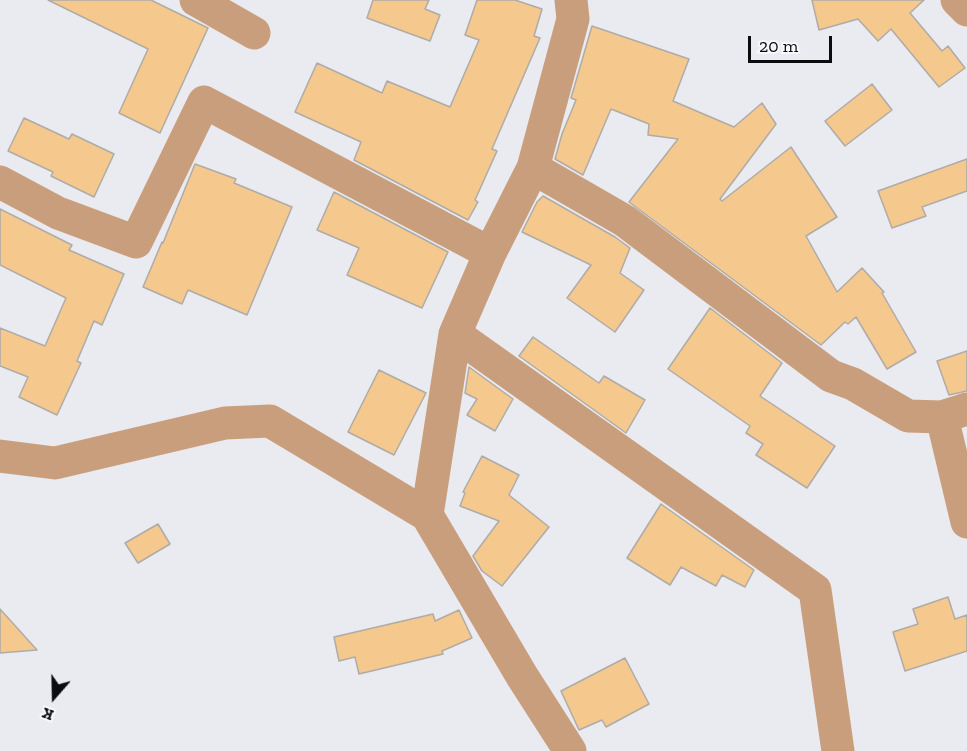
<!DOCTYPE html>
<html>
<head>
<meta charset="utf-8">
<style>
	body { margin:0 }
	#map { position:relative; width:967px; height:751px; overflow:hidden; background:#e9ebf0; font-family:"Zilla Slab",serif }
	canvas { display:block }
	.north { position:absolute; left:24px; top:667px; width:60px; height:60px; -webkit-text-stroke:4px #f6f8fd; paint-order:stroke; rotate:200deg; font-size:16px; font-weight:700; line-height:24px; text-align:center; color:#0c0c0e }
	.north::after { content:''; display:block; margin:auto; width:21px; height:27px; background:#0c0c0e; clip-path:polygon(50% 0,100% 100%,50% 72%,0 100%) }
	.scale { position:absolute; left:748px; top:36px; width:84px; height:27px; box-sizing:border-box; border:3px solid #0c0c0e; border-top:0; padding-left:8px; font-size:18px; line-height:21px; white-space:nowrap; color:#0c0c0e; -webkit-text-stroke:4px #f6f8fd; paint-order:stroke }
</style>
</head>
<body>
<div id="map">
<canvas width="967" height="751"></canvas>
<div class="north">K</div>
<div class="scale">20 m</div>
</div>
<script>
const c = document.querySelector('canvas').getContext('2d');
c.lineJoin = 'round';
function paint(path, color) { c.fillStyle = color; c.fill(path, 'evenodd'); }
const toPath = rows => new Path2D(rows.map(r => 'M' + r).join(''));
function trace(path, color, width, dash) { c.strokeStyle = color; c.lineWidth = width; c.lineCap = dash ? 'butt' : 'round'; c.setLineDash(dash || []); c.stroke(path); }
const building = toPath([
	[48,0,151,0,208,28,160,133,119,113,148,49,48,0],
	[373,0,429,0,425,9,440,15,430,41,367,18,373,0],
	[477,0,515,0,542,9,534,36,540,38,492,149,497,151,475,200,478,202,468,220,354,160,361,142,295,112,317,63,382,93,387,81,450,107,479,40,465,35,477,0],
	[812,0,924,0,910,13,942,51,948,46,965,68,939,87,891,29,878,41,858,19,819,30,812,0],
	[592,26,689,59,673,101,734,127,762,103,776,124,720,199,722,201,791,147,837,217,806,236,837,292,862,268,884,292,882,293,916,352,887,369,856,317,848,324,845,322,821,345,629,202,678,139,648,135,649,124,611,109,583,175,555,159,562,134,576,100,571,98,592,26],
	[872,84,892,110,845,146,825,121,872,84],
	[24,118,69,139,72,134,114,154,94,197,51,176,53,172,8,151,24,118],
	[967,159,967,191,922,207,926,216,892,228,878,191,967,159],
	[195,164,236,179,234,183,292,207,247,315,188,290,182,304,143,287,162,242,163,243,195,164],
	[334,192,448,252,422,308,347,275,359,248,317,230,334,192],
	[543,196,615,237,630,248,620,273,644,290,615,332,567,298,591,265,522,232,537,202,543,196],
	[0,209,72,245,69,250,124,274,102,325,94,321,77,361,81,363,57,415,19,397,28,377,0,366,0,328,45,346,66,298,0,265,0,209],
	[710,308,782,363,760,396,835,446,807,488,756,455,763,444,746,433,750,426,668,369,710,308],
	[533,337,599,383,604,376,645,400,626,433,519,356,533,337],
	[967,351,967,391,949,395,937,361,967,351],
	[469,367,513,399,495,431,467,415,477,399,465,393,469,367],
	[379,370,426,393,394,455,348,432,379,370],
	[482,456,519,475,509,495,549,527,502,586,482,571,473,556,499,521,460,506,465,493,463,492,482,456],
	[661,504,754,570,745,587,722,575,716,586,681,567,670,585,627,558,661,504],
	[158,524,170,544,138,563,125,543,158,524],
	[948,597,955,619,967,615,967,651,905,671,893,632,918,624,913,609,948,597],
	[0,609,37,650,0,653,0,609],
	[459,610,472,638,442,651,443,654,359,674,355,657,339,661,334,637,433,614,435,621,459,610],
	[625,658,649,704,606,727,602,720,579,730,561,691,625,658]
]);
paint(building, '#f5c88d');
trace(building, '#afaba7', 1.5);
trace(toPath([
	[196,0,254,33],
	[957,0,967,10],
	[533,168,625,221,831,376,853,384,908,416,942,417,967,409],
	[0,182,58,213,136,242,204,102,490,253],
	[455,334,815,590,838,751],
	[942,417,967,522],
	[0,456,55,463,225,423,270,421,427,515,522,676,570,751],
	[427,515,455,334,490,253,533,168,573,19,571,0]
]), '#c99e7d', 33);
</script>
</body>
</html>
